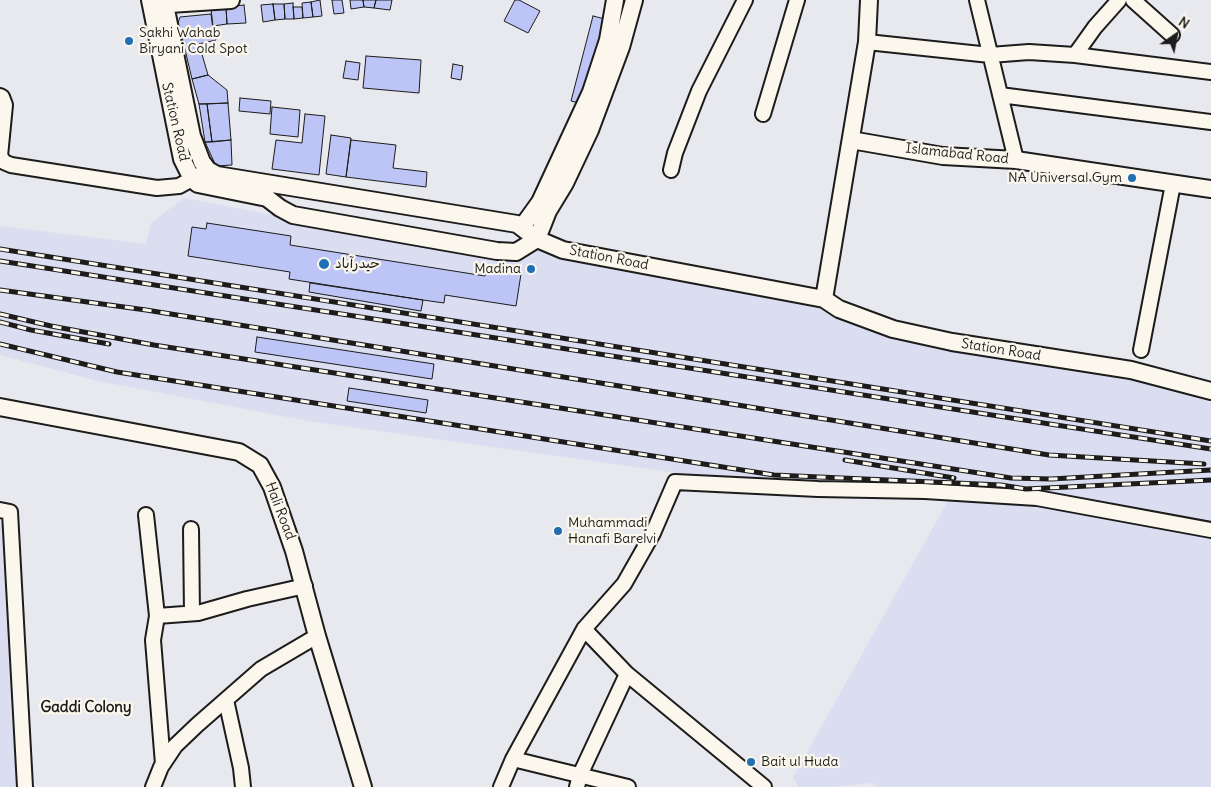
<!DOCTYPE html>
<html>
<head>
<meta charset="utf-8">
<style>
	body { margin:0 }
	#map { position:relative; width:1211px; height:787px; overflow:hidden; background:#e8e8ef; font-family:Delius,sans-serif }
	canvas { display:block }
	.north { position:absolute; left:1151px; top:10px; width:50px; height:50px; -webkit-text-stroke:4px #fbf7ec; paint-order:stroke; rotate:33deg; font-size:14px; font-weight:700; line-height:20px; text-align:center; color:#1c1c1c }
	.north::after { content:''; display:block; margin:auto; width:18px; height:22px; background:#1c1c1c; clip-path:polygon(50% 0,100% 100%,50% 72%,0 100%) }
</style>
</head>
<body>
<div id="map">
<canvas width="1211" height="787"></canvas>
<div class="north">N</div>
</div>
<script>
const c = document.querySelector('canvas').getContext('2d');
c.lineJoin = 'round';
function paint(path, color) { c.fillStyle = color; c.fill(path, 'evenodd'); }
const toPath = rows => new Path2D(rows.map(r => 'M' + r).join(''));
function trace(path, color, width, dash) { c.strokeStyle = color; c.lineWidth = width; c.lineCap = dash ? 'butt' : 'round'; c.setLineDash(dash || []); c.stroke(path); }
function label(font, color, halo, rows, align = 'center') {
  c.font = font + ' Delius,"Playpen Sans Arabic",sans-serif'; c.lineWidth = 4.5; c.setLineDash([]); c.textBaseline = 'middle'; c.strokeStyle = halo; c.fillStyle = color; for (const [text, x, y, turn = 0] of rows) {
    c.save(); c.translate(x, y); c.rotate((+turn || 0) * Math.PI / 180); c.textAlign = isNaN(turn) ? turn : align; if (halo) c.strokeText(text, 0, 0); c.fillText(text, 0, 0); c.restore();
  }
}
paint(toPath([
	[184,198,512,260,541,247,818,306,890,334,1149,381,1211,403,1211,520,1031,494,706,477,308,421,98,381,0,355,0,226,146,244,151,223],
	[953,492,1211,530,1211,787,877,787,872,783,830,787,798,787,793,777],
	[0,522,18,527,17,759,19,787,0,787]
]), '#dbdef1');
const building = toPath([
	[320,0,322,16,313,17,311,2,320,0],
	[332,0,342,0,344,13,334,14,332,0],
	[350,0,363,0,364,7,351,9,350,0],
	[363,0,376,0,374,8,364,7,363,0],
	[376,0,392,0,390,10,374,8,376,0],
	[515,0,519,0,540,11,528,33,504,21,515,0],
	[311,2,313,17,303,18,302,3,311,2],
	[293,3,294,19,285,19,284,4,293,3],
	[273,4,275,20,263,22,261,5,273,4],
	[273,4,284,4,285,19,275,20,273,4],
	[244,5,246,23,227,24,226,7,244,5],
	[226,7,227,24,213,26,211,9,226,7],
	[293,7,302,7,303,18,294,19,293,7],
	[211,14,213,29,182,37,178,23,180,17,211,14],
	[593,16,605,19,583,104,571,101,593,16],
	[213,29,216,40,199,44,208,75,192,79,182,37,213,29],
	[366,56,421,60,419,93,363,88,366,56],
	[346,61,360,63,358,80,343,78,346,61],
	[453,64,463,66,461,80,451,78,453,64],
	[208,75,227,90,228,103,199,104,192,79,208,75],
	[240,98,271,101,270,114,239,111,240,98],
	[228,103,231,140,212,142,207,104,228,103],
	[199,104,207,104,212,142,205,142,199,104],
	[272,107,300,110,298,137,270,134,272,107],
	[305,114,325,116,319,175,272,169,276,140,302,143,305,114],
	[331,135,351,138,346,177,326,174,331,135],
	[231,140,232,165,216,166,205,142,231,140],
	[351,140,396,145,393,168,427,172,426,187,346,177,351,140],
	[207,223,291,236,290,245,485,276,486,269,521,274,516,306,445,295,444,303,423,300,289,279,290,272,188,256,192,227,206,229,207,223],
	[310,283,423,300,421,311,309,292,310,283],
	[257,337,434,364,432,379,255,352,257,337],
	[349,388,428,400,426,413,347,401,349,388]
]);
paint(building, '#bdc5f6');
trace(building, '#1c1c1c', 1);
const minor = toPath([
	[977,0,1016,160],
	[1133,0,1172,35],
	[867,42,990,55,1029,52,1075,55,1211,72],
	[1075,55,1095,27,1119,0],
	[1000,95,1211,122],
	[0,96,2,97,5,105,0,156,4,162,11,165,157,188,179,186,201,174],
	[763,114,797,0],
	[671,170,675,153,699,91,745,0],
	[1141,350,1173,184],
	[0,510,10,512,25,787],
	[146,515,157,616],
	[191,529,192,613],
	[584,629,627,674,764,787],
	[226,700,241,768,243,787],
	[513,759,628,787],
	[163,764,153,640,157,616,198,613,247,599,305,586],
	[153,787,161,767,175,746,197,725,261,669,317,636],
	[501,787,513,759,584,629,624,584,653,533,675,482,818,489,925,491,1037,498,1211,530],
	[577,787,580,775,627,674]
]);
const tertiary = toPath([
	[150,0,182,159,192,179,198,184,267,198,280,208,293,215,497,251,516,252,537,239],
	[164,0,192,136,202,162,208,170,217,175,517,224,537,239,563,250,824,299,839,309,893,329,952,342,1131,370,1211,391],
	[154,5,231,0],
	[851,140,943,156,1016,160,1211,189],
	[522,227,540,202,591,92,608,40,615,0],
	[537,239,548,211,565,183,590,130,621,47,634,0],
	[824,299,867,42,869,0],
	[0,407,239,452,260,465,272,487,294,551,317,636,363,787]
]);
trace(minor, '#1c1c1c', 18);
trace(tertiary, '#1c1c1c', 20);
trace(minor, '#fbf7ec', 14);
trace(tertiary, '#fbf7ec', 16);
const rail = toPath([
	[0,249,1211,441],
	[0,261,1211,449],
	[0,290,146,310,1049,455,1204,464],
	[0,314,51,326,154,345,1011,478,1051,479,1211,470],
	[0,322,31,330,109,344],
	[0,344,117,372,774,475,1001,485,1026,489,1211,480],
	[845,460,954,478]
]);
trace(rail, '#1c1c1c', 5);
trace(rail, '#fbf7ec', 3, [9]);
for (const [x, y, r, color] of [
	[129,41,5,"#1f6fb2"],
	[1132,178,5,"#1f6fb2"],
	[324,264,6,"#1f6fb2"],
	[531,269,5,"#1f6fb2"],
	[558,531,5,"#1f6fb2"],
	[751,762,5,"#1f6fb2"]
]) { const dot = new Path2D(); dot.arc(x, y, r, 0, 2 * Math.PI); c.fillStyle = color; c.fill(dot); trace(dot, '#fbf7ec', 2); }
label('14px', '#1c1c1c', '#fbf7ec', [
	["Sakhi Wahab",139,33],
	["Biryani Cold Spot",139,49],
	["NA Universal Gym",1122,178,"right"],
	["حیدرآباد",335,264],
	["Madina",521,269,"right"],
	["Muhammadi",568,523],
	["Hanafi Barelvi",568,539],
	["Bait ul Huda",761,762]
], 'left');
label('14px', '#1c1c1c', '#fbf7ec', [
	["Station Road",175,122,77],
	["Islamabad Road",957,154,6],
	["Station Road",609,258,11],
	["Station Road",1001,350,9],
	["Hali Road",280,511,69]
]);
label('bold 15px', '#1c1c1c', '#fbf7ec', [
	["Gaddi Colony",86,708]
]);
</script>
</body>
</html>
